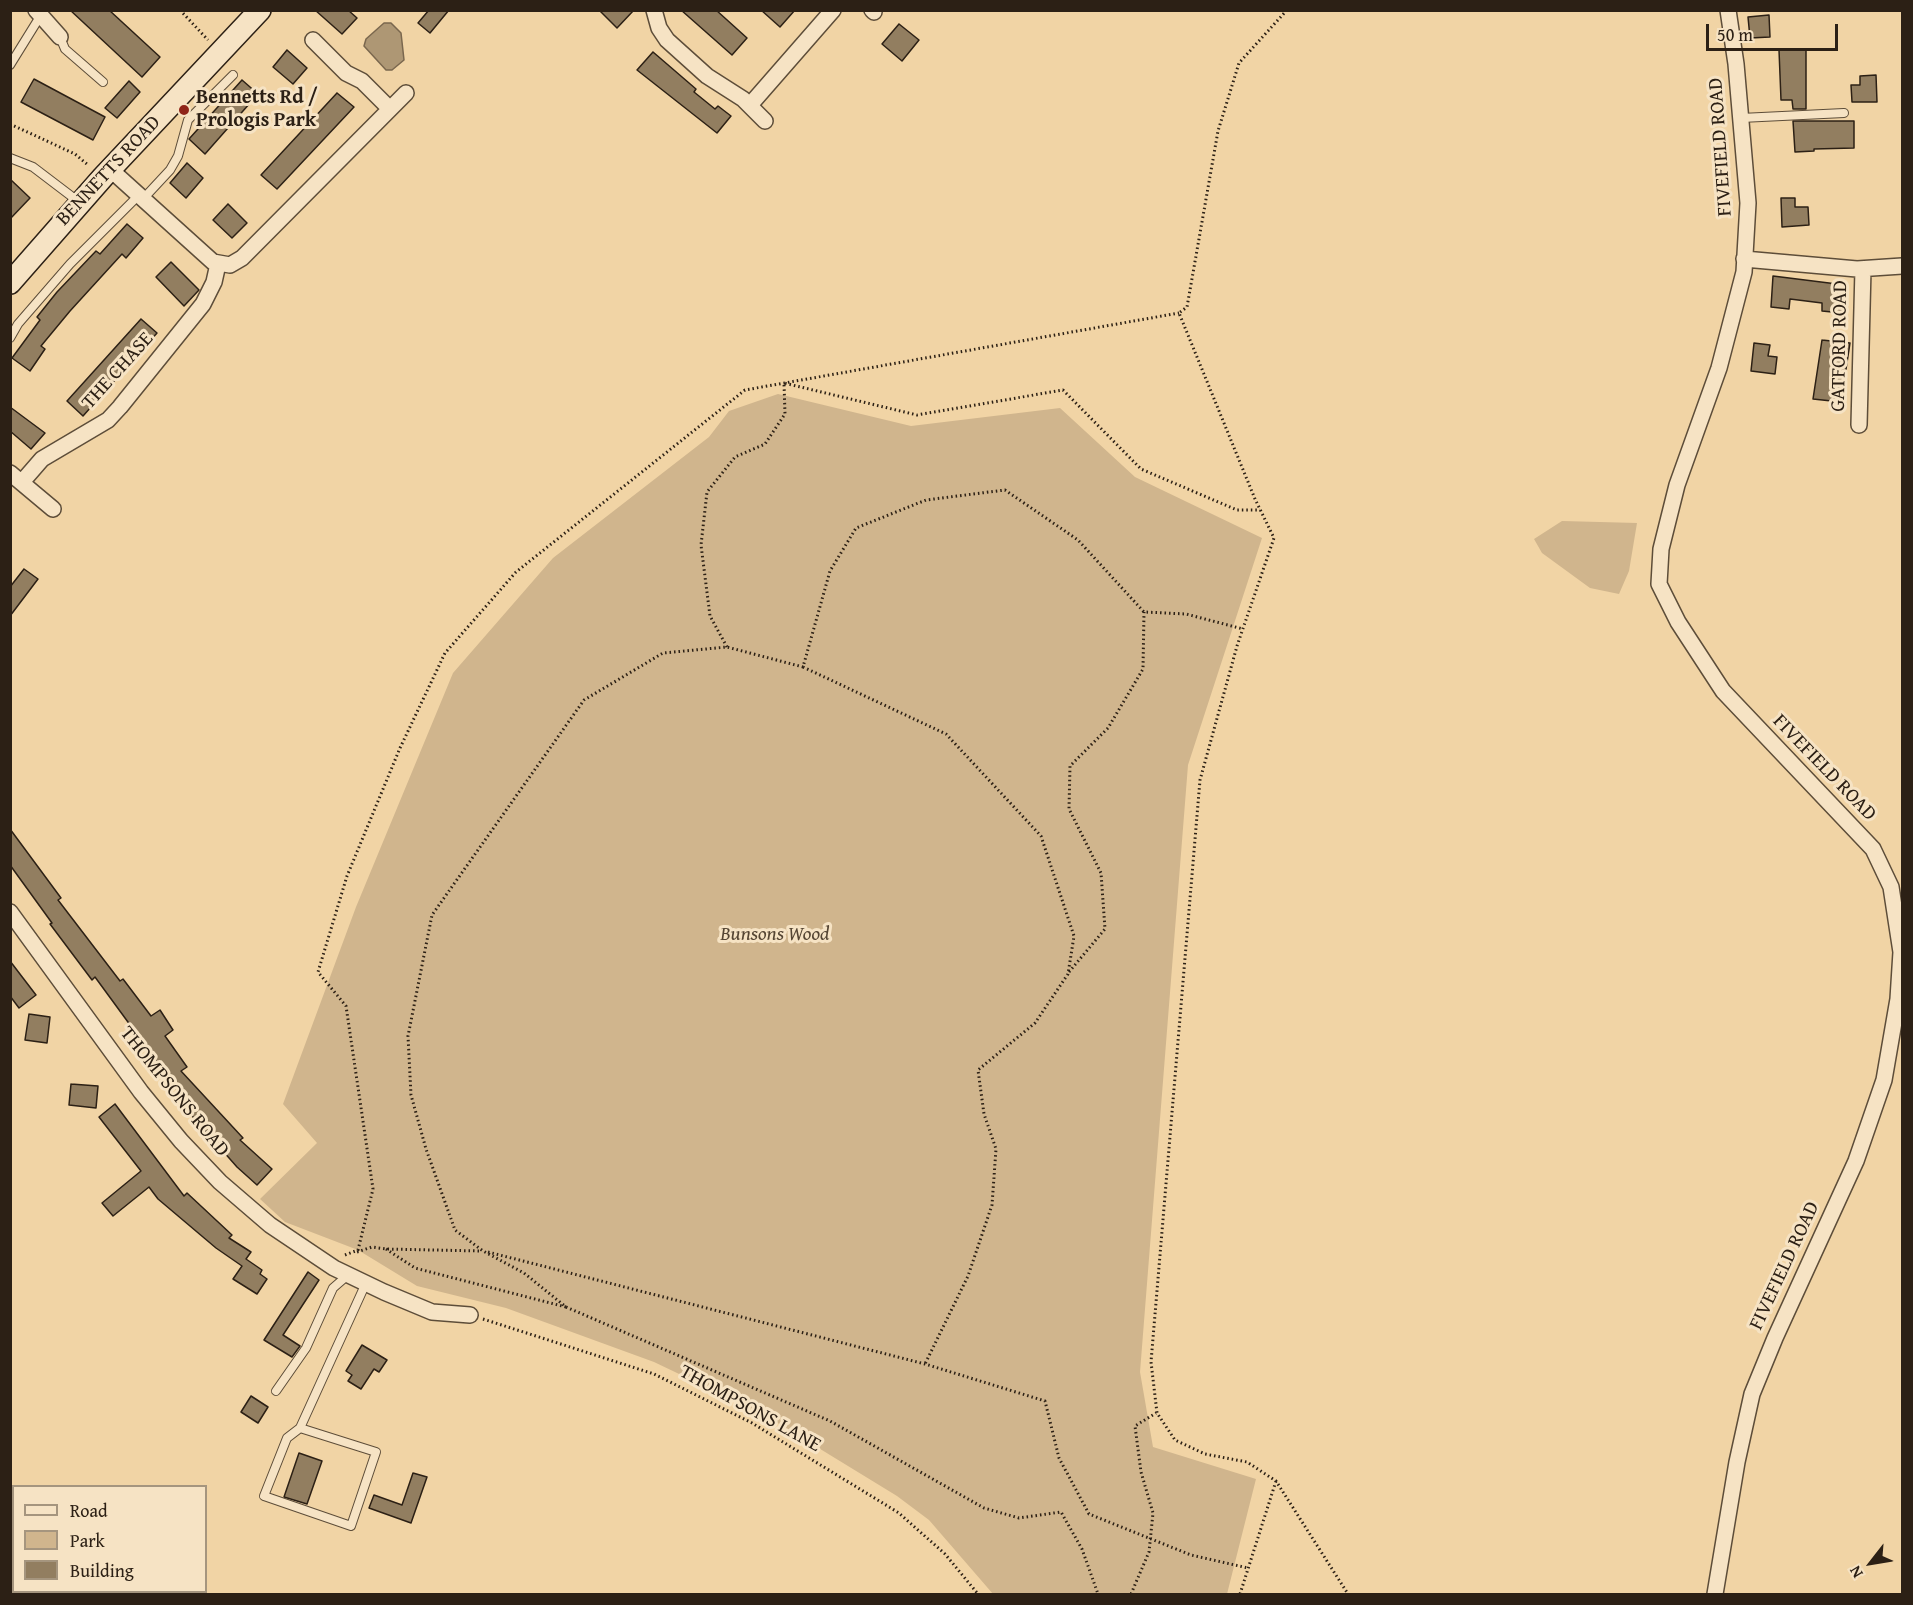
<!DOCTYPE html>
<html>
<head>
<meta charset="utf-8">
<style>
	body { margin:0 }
	#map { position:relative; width:1913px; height:1605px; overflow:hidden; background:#f1d4a5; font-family:"Gentium Book Plus",serif }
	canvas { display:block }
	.frame { position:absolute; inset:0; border:12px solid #2c2015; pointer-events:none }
	.legend { position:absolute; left:12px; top:1485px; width:195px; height:108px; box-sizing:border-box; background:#f6e3c4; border:2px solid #a5957e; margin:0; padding:8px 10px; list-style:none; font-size:18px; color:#2c2015 }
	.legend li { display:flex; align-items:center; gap:12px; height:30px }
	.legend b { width:30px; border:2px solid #a5957e }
	.north { position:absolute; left:1841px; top:1533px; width:60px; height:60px; -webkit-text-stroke:4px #f6e3c4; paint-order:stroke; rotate:239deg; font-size:16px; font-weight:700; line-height:24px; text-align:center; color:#2c2015 }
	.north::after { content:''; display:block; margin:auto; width:21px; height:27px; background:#2c2015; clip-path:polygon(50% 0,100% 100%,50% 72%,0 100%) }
	.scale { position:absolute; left:1706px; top:24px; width:132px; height:27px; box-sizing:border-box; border:3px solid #2c2015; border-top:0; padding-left:8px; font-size:18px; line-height:21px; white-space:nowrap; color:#2c2015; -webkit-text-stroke:4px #f6e3c4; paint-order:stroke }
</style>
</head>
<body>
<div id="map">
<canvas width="1913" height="1605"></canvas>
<div class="frame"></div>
<ul class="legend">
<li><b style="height:8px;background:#f6e3c4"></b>Road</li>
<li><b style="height:16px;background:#d0b58d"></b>Park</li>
<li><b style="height:16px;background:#927e60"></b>Building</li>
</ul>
<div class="north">N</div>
<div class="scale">50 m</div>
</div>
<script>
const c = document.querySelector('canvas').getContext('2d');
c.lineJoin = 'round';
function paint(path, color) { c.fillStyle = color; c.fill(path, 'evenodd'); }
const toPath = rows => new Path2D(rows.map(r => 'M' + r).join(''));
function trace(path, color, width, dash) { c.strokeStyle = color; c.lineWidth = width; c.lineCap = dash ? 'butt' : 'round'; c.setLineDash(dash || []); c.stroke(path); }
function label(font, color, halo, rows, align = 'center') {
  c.font = font + ' "Gentium Book Plus",serif'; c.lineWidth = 6; c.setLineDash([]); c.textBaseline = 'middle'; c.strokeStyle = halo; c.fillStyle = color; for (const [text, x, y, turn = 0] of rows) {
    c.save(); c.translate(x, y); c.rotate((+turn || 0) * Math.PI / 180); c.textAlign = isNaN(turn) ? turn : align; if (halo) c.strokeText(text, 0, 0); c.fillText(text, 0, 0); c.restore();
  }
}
paint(toPath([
	[778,394,911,426,1060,408,1135,477,1262,538,1188,765,1140,1372,1153,1447,1256,1479,1227,1594,993,1594,929,1520,897,1496,763,1414,654,1362,506,1308,417,1286,358,1250,285,1222,260,1199,317,1143,283,1104,356,907,453,673,553,558,709,437,729,411],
	[1562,521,1637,523,1629,571,1619,594,1590,588,1542,553,1534,539]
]), '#d0b58d');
const water = toPath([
	[384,23,391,23,401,33,404,60,392,70,386,70,364,46,366,39,384,23]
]);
paint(water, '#ae9774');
trace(water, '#7a674e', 1.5);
const building = toPath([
	[70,10,109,10,160,57,142,77,70,10],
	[315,10,348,10,357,18,342,34,315,10],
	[429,10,449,10,430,33,418,23,429,10],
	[599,10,634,10,617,28,599,10],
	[681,10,716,10,747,38,732,55,681,10],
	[761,10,795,10,780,27,761,10],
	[1769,15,1770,37,1750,38,1748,17,1769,15],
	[899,24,919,40,902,61,882,44,899,24],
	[1806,49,1806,109,1793,109,1792,100,1781,100,1779,50,1806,49],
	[287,50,307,68,293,84,273,67,287,50],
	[653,52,696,89,694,92,715,109,718,106,731,116,717,133,637,70,653,52],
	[1876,75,1877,102,1852,102,1851,85,1860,85,1860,76,1876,75],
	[34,79,105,117,93,140,21,102,34,79],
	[242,80,258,94,205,154,189,139,242,80],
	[129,81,140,92,117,118,105,108,129,81],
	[337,93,354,107,277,189,261,175,337,93],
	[1793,121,1854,121,1854,148,1814,149,1814,151,1795,152,1793,121],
	[187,163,203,178,186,198,170,183,187,163],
	[10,179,30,198,10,219,10,179],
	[1781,198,1795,198,1795,207,1808,207,1809,225,1782,227,1781,198],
	[228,204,247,223,232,238,213,220,228,204],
	[127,224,143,238,126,258,122,254,70,311,41,346,45,349,30,371,12,358,40,320,37,317,57,292,96,251,100,254,127,224],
	[171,262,199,290,184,306,156,277,171,262],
	[1773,276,1845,285,1842,313,1822,311,1822,303,1790,299,1789,309,1771,307,1773,276],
	[141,319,157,333,83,416,67,401,141,319],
	[1822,340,1850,343,1841,402,1813,399,1822,340],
	[1754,343,1770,345,1768,356,1777,357,1775,374,1751,371,1754,343],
	[10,407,45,433,31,449,10,431,10,407],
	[24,569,38,579,10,616,10,587,24,569],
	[10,829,61,898,58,900,120,981,123,979,151,1016,160,1010,173,1030,165,1036,187,1067,181,1071,243,1138,240,1140,272,1169,257,1185,237,1167,178,1100,182,1097,147,1048,95,977,92,980,50,924,52,923,10,865,10,829],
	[10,961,36,995,19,1008,10,996,10,961],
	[29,1014,50,1017,47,1043,25,1040,29,1014],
	[71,1084,98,1086,96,1108,69,1105,71,1084],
	[115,1104,184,1196,187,1193,232,1235,229,1238,251,1252,246,1259,262,1270,260,1274,267,1279,257,1294,233,1279,242,1266,216,1248,158,1199,149,1187,113,1216,102,1203,141,1171,99,1117,115,1104],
	[308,1272,319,1280,283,1335,300,1346,292,1357,264,1340,308,1272],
	[362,1345,387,1360,379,1372,374,1369,361,1389,348,1381,352,1375,346,1371,362,1345],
	[251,1396,268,1407,258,1423,241,1412,251,1396],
	[299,1453,322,1461,307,1504,284,1497,299,1453],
	[413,1473,427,1477,411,1523,369,1508,374,1495,402,1505,413,1473]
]);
paint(building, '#927e60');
trace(building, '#2c2015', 1.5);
const lane = toPath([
	[60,37,65,49,103,82],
	[10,65,41,15],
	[1741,118,1844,113],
	[10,158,33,167,79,202],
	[143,199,170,170,178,156,188,120,233,75],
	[10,338,18,324,70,264,139,195],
	[276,1391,306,1348,333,1288,348,1275],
	[300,1428,287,1438,264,1496,351,1526,376,1452,300,1428,366,1283]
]);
const street = toPath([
	[36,10,60,37],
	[654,10,659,28,667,40,707,76,743,99,765,121],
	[872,10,874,12],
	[313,40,346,73,362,81,390,109],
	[750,105,833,10],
	[111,170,213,262,230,265,242,258,406,93],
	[1744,259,1857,269,1902,266],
	[1859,425,1863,269],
	[10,473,53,509],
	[22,482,42,459,108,420,120,407,203,304,214,282,218,264],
	[10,912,141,1092,181,1141,220,1182,270,1225,334,1268,384,1292,432,1312,470,1315],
	[1715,1594,1737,1462,1752,1394,1775,1338,1856,1161,1884,1080,1898,999,1901,952,1891,887,1873,849,1723,691,1678,622,1659,584,1661,549,1677,485,1719,368,1744,272,1748,203,1736,64,1728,10]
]);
const secondary = toPath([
	[10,283,103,177,260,10]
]);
trace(lane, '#5d4d39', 10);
trace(street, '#5d4d39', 18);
trace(secondary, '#2c2015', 24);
trace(toPath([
	[180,10,208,40],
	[1287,10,1239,63,1218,131,1187,307,1179,313,1255,499,1274,538,1237,646,1200,780,1151,1362,1157,1413,1175,1440,1205,1454,1247,1462,1276,1481,1348,1594],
	[10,124,75,154,88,165],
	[727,647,710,616,701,545,707,492,735,457,765,444,785,414,784,383,917,415,1063,390,1141,469,1237,510,1260,510],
	[803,667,946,734,1041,836,1074,936,1068,974,1035,1023,978,1070,984,1114,996,1149,992,1205,968,1276,925,1364],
	[1069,972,1105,929,1101,873,1069,809,1070,766,1108,728,1143,669,1144,612],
	[386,1249,415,1268,566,1307,524,1273,483,1251,455,1230,426,1149,411,1095,408,1036,432,915,584,700,663,653,727,647,803,667,830,571,856,528,926,500,1005,490,1078,540,1144,612,1186,614,1243,629],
	[357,1252,372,1247,386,1249,481,1251],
	[488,1252,925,1364,1045,1401,1059,1458,1089,1514,1191,1555,1248,1568],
	[345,1255,358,1250,373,1189,346,1006,318,972,347,876,400,748,445,653,516,572,745,390,1179,313],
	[566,1307,830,1421,984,1508,1019,1518,1061,1512,1082,1549,1098,1594],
	[483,1319,654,1374,752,1423,899,1513,945,1554,978,1594],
	[1131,1594,1149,1552,1153,1513,1141,1472,1135,1426,1156,1413],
	[1240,1594,1276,1481]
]), '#2c2015', 3, [1.5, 3]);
trace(lane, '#f6e3c4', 8);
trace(street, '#f6e3c4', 15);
trace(secondary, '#f6e3c4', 21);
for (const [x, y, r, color] of [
	[184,110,6,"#8f2418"]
]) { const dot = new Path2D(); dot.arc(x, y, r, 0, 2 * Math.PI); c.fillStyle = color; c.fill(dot); trace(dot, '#f6e3c4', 2); }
label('bold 20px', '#2c2015', '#f6e3c4', [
	["Bennetts Rd /",196,98],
	["Prologis Park",196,121]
], 'left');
label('20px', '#2c2015', '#f6e3c4', [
	["FIVEFIELD ROAD",1721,147,-94],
	["BENNETTS ROAD",109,171,-47],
	["GATFORD ROAD",1840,346,-89],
	["THE CHASE",118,371,-48],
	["FIVEFIELD ROAD",1824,768,46],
	["THOMPSONS ROAD",174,1092,51],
	["FIVEFIELD ROAD",1785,1266,-65],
	["THOMPSONS LANE",750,1409,29]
]);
label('italic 20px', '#554533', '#f6e3c4', [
	["Bunsons Wood",775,935]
]);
</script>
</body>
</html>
